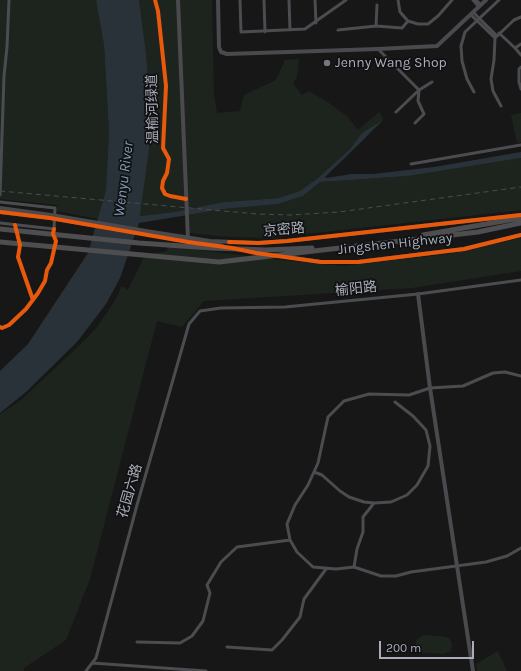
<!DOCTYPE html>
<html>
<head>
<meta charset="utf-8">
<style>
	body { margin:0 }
	#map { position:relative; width:521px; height:671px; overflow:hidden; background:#171717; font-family:Karla,sans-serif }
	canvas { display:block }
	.scale { position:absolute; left:379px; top:641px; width:95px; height:18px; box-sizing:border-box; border:2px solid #a8adb8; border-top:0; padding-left:5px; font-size:12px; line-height:14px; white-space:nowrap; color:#a8adb8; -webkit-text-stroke:3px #111113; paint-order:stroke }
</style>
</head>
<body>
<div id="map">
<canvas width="521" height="671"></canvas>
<div class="scale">200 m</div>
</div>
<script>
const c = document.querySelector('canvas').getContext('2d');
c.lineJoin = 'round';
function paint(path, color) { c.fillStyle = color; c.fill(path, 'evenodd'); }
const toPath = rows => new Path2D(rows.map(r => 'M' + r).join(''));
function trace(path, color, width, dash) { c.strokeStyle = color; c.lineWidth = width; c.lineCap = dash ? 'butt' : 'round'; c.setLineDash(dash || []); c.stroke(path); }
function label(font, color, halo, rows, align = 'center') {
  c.font = font + ' Karla,"Noto Sans SC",sans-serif'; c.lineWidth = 3.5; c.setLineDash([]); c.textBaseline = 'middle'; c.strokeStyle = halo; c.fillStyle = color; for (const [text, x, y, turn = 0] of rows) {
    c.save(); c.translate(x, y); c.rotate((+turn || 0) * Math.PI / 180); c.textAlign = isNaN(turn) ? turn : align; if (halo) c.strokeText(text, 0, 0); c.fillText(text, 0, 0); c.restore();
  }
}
paint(toPath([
	[0,0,96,0,104,45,109,132,106,190,98,219,57,211,57,205,0,199],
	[139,0,212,0,214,94,217,113,240,111,244,95,276,80,285,60,299,59,297,77,293,83,302,95,309,91,329,103,347,116,358,130,379,112,383,118,383,120,362,133,350,149,318,178,300,191,279,198,224,202,174,212,140,216,152,127,146,53],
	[521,113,521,142,517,143,511,115],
	[521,158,521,210,270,238,230,237,190,233,189,215,224,209,278,204,303,196,320,182,408,176],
	[521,238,521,271,412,288,204,301,182,327,157,321,90,579,66,640,24,668,24,671,0,671,0,414,21,400,84,341,98,326,117,297,121,287,124,287,128,290,145,255,167,251,168,246,269,259,343,266,449,254],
	[424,635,441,636,449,638,452,644,451,651,444,654,424,653,419,651,416,646,416,641,418,638],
	[498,651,507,671,477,671,476,664]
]), '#1d241e');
paint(toPath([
	[96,0,139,0,146,53,152,127,140,216,174,212,224,202,279,198,300,191,318,178,350,149,362,133,383,120,356,147,325,177,327,178,351,174,373,174,434,167,521,152,521,158,408,176,320,182,303,196,278,204,224,209,139,223,120,278,106,304,77,342,26,392,0,413,0,371,28,344,88,253,106,190,109,132,104,45]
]), '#2a3239');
trace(toPath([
	[240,0,241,32,305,29,346,0],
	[264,0,265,32],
	[289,0,290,30],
	[315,0,316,23],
	[398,0,400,12,408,21,418,24,428,24,438,16,452,0],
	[473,0,479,7],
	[476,0,481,5],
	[473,12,497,36],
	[471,15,495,38],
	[376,26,377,5],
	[338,30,376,26,402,28,408,21],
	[499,33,515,48,521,55],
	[515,48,521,44],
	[378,49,419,90,418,101,424,114,415,123],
	[521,67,519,69,519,82,521,89],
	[474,92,467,79,462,61,461,46,465,32,499,0],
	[501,106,493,91,491,79,494,60,495,38,514,20,521,17],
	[396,112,419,90,432,82],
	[411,164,521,145],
	[0,195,4,76,7,47,9,0],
	[0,202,55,208,54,229,0,223],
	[521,376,505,372,493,373,463,386,430,388,409,395,369,394,344,401,328,417,318,463,308,485,295,505,287,524,290,540,297,552,313,567,336,569,354,567,381,576,396,576,411,572,486,562,507,556,521,548],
	[314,472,322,475,340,491,349,497,364,502,374,503],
	[354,567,357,549,363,532,363,517,374,503,391,502,407,495,417,485,428,466,430,446,426,430,413,416,395,402],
	[137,642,180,643,192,636,203,621,210,593,207,585,221,562,237,547,290,540],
	[227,647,272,650,282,640,300,617,304,599,326,569],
	[92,663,206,671],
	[86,671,96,658,137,505,189,324,200,311,221,308,285,307,418,294,521,280]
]), '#4b4c50', 3);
trace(toPath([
	[178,0,188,239],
	[218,0,219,47,221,52,227,54,378,49,437,46,486,0],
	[0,208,51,215],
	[0,212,50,218],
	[152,232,210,241,258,243,287,241,521,215],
	[151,235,222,246],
	[248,251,269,255],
	[280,256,321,262,358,262,464,249,521,235],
	[418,294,430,388,473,671]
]), '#4a4a4e', 4);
trace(toPath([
	[0,191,257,214,290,215,339,212,521,187]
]), '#4b4c4f', 1, [5, 4]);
trace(toPath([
	[51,215,152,232],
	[50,218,151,235]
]), '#4a4a4e', 4);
trace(toPath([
	[0,229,139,243,211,248,266,250,312,248],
	[423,235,521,218],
	[0,242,219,262,478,232,521,223]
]), '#4e4e51', 5);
trace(toPath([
	[155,0,158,11,166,86,163,148,169,159,167,173,163,181,162,188,165,194,170,196,186,199],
	[0,212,50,218,188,242,232,248,256,253,321,262,358,262,464,249,521,235],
	[15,225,20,245,18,257,33,300],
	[229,242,258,243,287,241,521,215],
	[0,327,2,328,9,325,26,309,38,293,45,281,47,270,51,263,56,241,53,234,54,229]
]), '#e8590c', 4);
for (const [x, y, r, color] of [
	[327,63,4,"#757880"]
]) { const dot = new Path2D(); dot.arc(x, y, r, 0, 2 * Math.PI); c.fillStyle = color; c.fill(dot); trace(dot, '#111113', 1.5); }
label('14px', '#a8adb8', '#111113', [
	["Jenny Wang Shop",335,63]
], 'left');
label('14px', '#a8adb8', '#111113', [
	["温榆河绿道",153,109,-91],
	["京密路",284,230,-5],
	["Jingshen Highway",395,244,-6],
	["榆阳路",356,289,-6],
	["花园六路",130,491,-74]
]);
label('italic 15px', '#7f9bb3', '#111113', [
	["Wenyu River",124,179,-83]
]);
</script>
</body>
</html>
